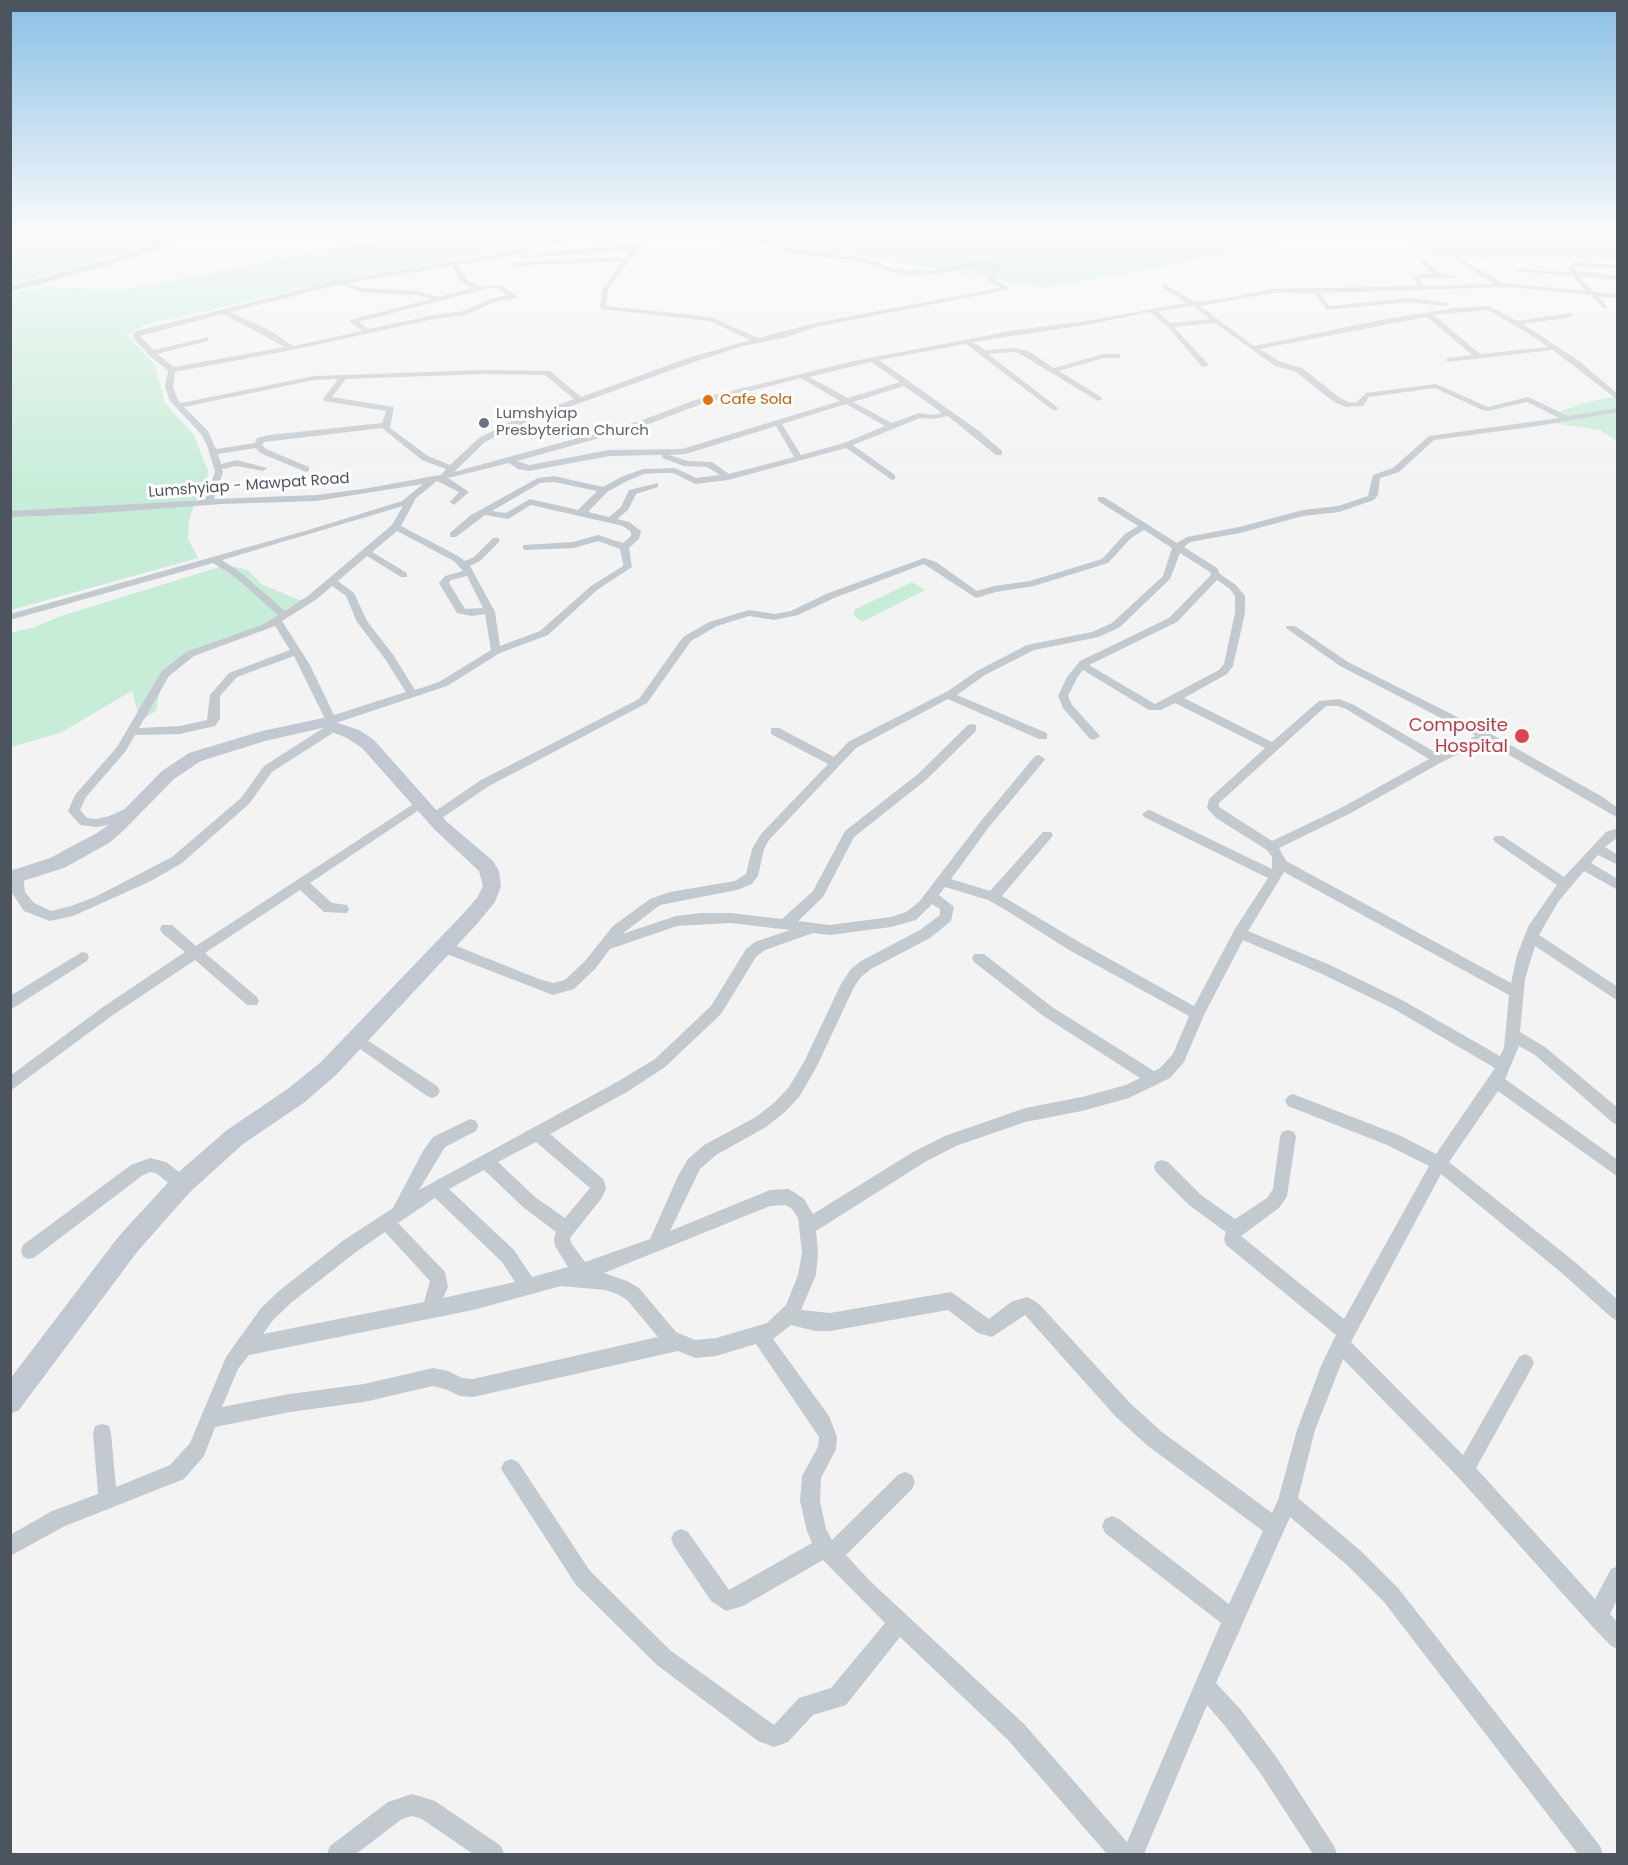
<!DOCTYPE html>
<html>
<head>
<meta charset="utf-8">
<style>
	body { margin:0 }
	#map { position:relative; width:1628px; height:1865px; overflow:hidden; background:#f4f3f3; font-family:Poppins,sans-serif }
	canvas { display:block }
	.frame { position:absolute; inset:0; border:12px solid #4c545e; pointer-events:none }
</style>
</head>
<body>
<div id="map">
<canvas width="1628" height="1865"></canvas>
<div class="frame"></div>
</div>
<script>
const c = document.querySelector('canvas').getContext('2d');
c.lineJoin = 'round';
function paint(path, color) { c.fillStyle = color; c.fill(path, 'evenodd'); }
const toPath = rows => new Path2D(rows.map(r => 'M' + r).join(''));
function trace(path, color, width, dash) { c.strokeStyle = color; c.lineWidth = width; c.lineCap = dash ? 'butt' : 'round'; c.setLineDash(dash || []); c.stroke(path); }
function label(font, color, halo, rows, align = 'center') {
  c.font = font + ' Poppins,sans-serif'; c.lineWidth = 6; c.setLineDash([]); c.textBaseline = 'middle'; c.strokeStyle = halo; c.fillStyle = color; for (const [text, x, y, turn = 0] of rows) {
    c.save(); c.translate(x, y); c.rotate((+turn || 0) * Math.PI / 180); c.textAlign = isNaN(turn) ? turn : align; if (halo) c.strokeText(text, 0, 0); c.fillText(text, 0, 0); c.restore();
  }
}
paint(toPath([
	[10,231,181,231,155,243,120,254,11,284],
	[436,231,577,231,497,251,344,279,144,325,127,335,155,365,165,403,194,435,208,471,206,484,194,505,189,520,188,539,198,558,11,610,11,293,48,287,119,290,151,285,348,245,383,242],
	[749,231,1307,231,1261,248,1046,288,797,244],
	[1403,231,1617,231,1617,260,1433,257,1411,244],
	[1617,396,1617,441,1600,430,1558,424,1561,411,1588,402],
	[226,565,248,570,261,584,309,604,295,612,195,654,173,670,161,685,156,711,140,720,132,691,60,733,11,747,10,633,35,627,61,616],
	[912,582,925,590,862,622,854,615,854,610]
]), '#c7ecd8');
paint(toPath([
	[591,231,603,231,492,259,458,265,466,279,479,287,500,285,517,296,517,298,494,302,466,315,434,319,292,350,175,372,173,387,178,400,181,403,314,376,485,370,550,371,581,397,688,358,750,340,710,321,600,309,602,290,622,261,515,266,512,264,515,262,626,257,631,250,521,258,518,256,598,247,634,246,645,233,637,231,759,237,789,248,864,258,892,268,908,271,936,270,972,262,991,262,1001,266,993,279,1010,289,816,327,784,338,743,346,694,362,516,426,485,442,454,472,640,421,698,399,854,361,1016,330,1086,321,1187,303,1162,287,1164,284,1195,302,1224,299,1271,289,1418,286,1412,275,1432,274,1419,260,1422,258,1439,274,1457,276,1454,278,1419,278,1424,286,1493,284,1455,259,1457,256,1502,283,1586,291,1572,276,1515,271,1518,269,1570,272,1569,268,1574,262,1618,265,1618,269,1576,266,1575,268,1576,271,1618,276,1618,280,1579,276,1594,292,1618,294,1618,298,1599,297,1607,307,1604,309,1593,298,1593,295,1511,287,1320,293,1329,306,1408,298,1449,303,1447,306,1408,302,1327,310,1314,293,1271,293,1200,306,1254,346,1380,320,1455,308,1489,306,1517,321,1572,313,1572,315,1567,318,1523,324,1579,361,1618,394,1618,400,1553,350,1447,362,1447,358,1472,355,1427,317,1259,349,1281,362,1302,368,1340,398,1350,403,1357,402,1366,393,1436,384,1488,407,1528,397,1568,416,1618,408,1618,412,1538,426,1434,440,1399,472,1380,478,1378,495,1374,500,1339,512,1303,516,1240,533,1190,542,1184,547,1217,568,1220,574,1236,585,1245,596,1245,613,1233,666,1227,674,1184,698,1272,742,1319,701,1339,699,1354,705,1438,754,1476,736,1340,666,1286,628,1287,626,1295,626,1348,662,1489,733,1601,796,1618,808,1618,818,1485,741,1442,762,1349,814,1279,848,1286,861,1511,983,1517,955,1529,925,1557,885,1495,842,1493,839,1495,836,1503,836,1564,877,1606,832,1618,828,1618,837,1605,847,1618,855,1618,865,1598,855,1591,863,1618,879,1618,890,1584,871,1558,902,1539,935,1618,987,1618,1001,1535,946,1525,979,1520,1032,1545,1047,1618,1108,1618,1125,1613,1123,1535,1055,1519,1046,1505,1079,1618,1160,1618,1177,1498,1091,1449,1162,1575,1262,1618,1300,1618,1321,1612,1318,1563,1274,1441,1174,1351,1342,1463,1455,1519,1357,1525,1354,1531,1357,1534,1363,1531,1369,1476,1468,1595,1599,1611,1569,1618,1566,1618,1598,1610,1614,1618,1623,1618,1649,1611,1646,1590,1624,1458,1477,1343,1359,1315,1430,1298,1498,1361,1551,1398,1588,1600,1846,1603,1854,1578,1854,1384,1602,1347,1565,1290,1517,1216,1683,1241,1710,1277,1758,1334,1846,1337,1854,1313,1854,1261,1774,1225,1726,1207,1705,1144,1854,1107,1854,1008,1740,900,1637,846,1705,813,1715,788,1742,780,1745,774,1747,758,1741,657,1665,576,1585,501,1469,504,1462,511,1459,518,1462,590,1571,671,1651,774,1725,799,1698,831,1688,885,1623,823,1560,743,1606,726,1611,711,1601,674,1546,671,1539,674,1532,681,1529,688,1532,729,1590,812,1543,807,1531,800,1501,802,1476,818,1447,819,1437,756,1344,716,1356,695,1358,678,1351,473,1397,460,1396,445,1389,433,1386,364,1402,290,1412,215,1427,204,1456,184,1479,65,1526,10,1556,10,1535,52,1511,98,1494,93,1433,95,1426,102,1424,109,1426,111,1433,116,1487,170,1465,190,1443,226,1357,261,1308,280,1290,344,1240,393,1208,423,1151,433,1137,470,1119,476,1121,478,1126,476,1131,445,1147,419,1190,617,1082,655,1059,711,1006,746,949,755,942,790,930,730,923,677,926,610,949,595,969,574,989,553,995,439,951,437,947,439,943,449,943,539,979,553,983,565,980,585,961,613,926,650,899,670,892,735,881,746,874,752,849,761,834,828,764,771,734,771,728,779,728,834,757,848,742,948,691,977,671,1027,645,1092,632,1112,623,1163,576,1172,548,1144,530,1131,538,1108,563,1034,586,996,592,976,598,924,564,834,598,798,615,774,620,749,616,717,626,691,641,647,703,489,786,439,820,431,820,429,817,431,814,481,780,639,699,683,637,709,622,749,610,774,614,791,611,826,594,924,558,936,562,977,591,994,586,1030,581,1102,559,1125,534,1138,526,1098,501,1098,497,1104,497,1177,543,1187,537,1239,527,1303,510,1338,506,1368,496,1373,475,1393,468,1429,436,1559,418,1527,402,1488,411,1482,410,1435,388,1369,397,1363,406,1346,407,1334,402,1296,372,1275,366,1215,323,1174,327,1209,365,1202,367,1168,327,1150,312,1086,325,973,342,985,350,1015,348,1028,351,1054,368,1103,354,1120,354,1120,358,1103,358,1059,371,1101,397,1102,399,1098,401,1022,355,1015,352,988,354,1057,407,1058,409,1054,411,966,344,879,360,979,431,1002,451,1002,455,996,455,948,416,933,419,920,418,853,445,895,475,895,479,892,480,846,448,728,480,695,484,673,473,663,473,644,474,627,481,607,492,588,512,609,517,621,507,629,490,658,483,658,487,636,494,628,510,617,519,629,522,641,531,639,539,629,548,632,567,597,590,548,635,500,653,447,686,336,723,341,726,339,729,272,772,249,804,182,863,151,881,73,916,50,921,24,911,12,893,12,876,13,873,23,873,25,892,34,903,51,911,71,906,95,897,172,857,241,798,264,766,328,725,323,727,317,723,325,719,294,656,237,677,220,696,220,719,215,726,180,734,135,735,125,752,86,797,80,810,87,818,97,819,109,816,132,806,138,810,136,813,112,824,97,827,80,825,68,811,75,795,117,747,161,672,186,652,262,625,278,615,235,577,213,563,10,620,10,614,305,531,402,501,423,484,316,501,222,504,87,514,10,517,10,511,205,500,215,472,207,445,201,434,170,401,165,387,168,371,149,355,133,338,133,334,136,331,341,280,492,255,591,231],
	[651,234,729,241,758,241,788,252,863,262,889,271,908,275,936,274,972,266,991,266,995,269,986,279,1001,288,815,323,758,338,711,317,606,306,608,290,613,282,651,234],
	[452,266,461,281,472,288,439,297,417,291,362,288,348,283,452,266],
	[340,284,361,292,417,295,431,299,350,320,350,322,362,331,293,346,271,331,230,312,340,284],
	[490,288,497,288,507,295,490,299,464,311,434,315,369,329,358,322,490,288],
	[1193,306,1210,319,1170,323,1157,311,1193,306],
	[1488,310,1526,332,1548,347,1480,354,1434,315,1488,310],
	[223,314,285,347,174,367,157,354,208,341,208,337,154,350,140,336,223,314],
	[871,362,900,382,848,398,809,377,871,362],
	[485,374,545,375,574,399,510,422,479,438,450,465,428,456,390,428,394,407,332,397,346,379,485,374],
	[801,378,840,401,682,449,609,450,529,465,517,461,646,425,704,403,801,378],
	[338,379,323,399,324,401,386,411,382,423,269,435,257,438,255,443,216,449,208,431,184,407,314,380,338,379],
	[904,386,942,413,933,415,919,413,892,423,853,402,904,386],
	[846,404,885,426,844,443,801,455,782,424,846,404],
	[776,426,794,457,729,474,712,462,688,461,669,455,686,454,776,426],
	[382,428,422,460,446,469,441,475,434,476,363,489,316,495,214,499,223,472,222,469,237,466,263,471,267,468,237,460,221,464,218,454,256,448,260,453,306,472,309,471,309,467,266,449,262,445,264,442,382,428],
	[662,455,662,458,684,466,707,467,720,475,696,478,675,468,643,469,621,477,603,487,554,476,538,478,471,515,450,533,450,537,456,537,485,515,508,519,531,505,623,526,631,532,631,536,623,543,598,535,573,542,523,545,523,549,526,550,574,548,598,541,620,549,623,563,623,566,591,586,540,631,500,646,495,612,470,566,480,561,499,542,499,538,493,538,474,557,465,561,460,557,401,526,416,498,437,481,459,492,450,502,454,505,469,492,448,478,509,463,518,469,529,471,609,456,662,455],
	[554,482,597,491,578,510,530,499,506,513,492,511,540,483,554,482],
	[403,506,392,525,309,595,285,611,241,573,222,560,403,506],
	[397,531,454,561,463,571,445,576,439,583,457,613,472,616,485,614,491,650,439,682,415,690,394,656,367,621,354,593,338,581,367,556,401,577,407,577,407,573,372,552,397,531],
	[1180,553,1210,572,1211,575,1169,618,1080,661,1067,677,1058,696,1063,708,1090,739,1094,740,1100,736,1072,705,1068,696,1077,678,1083,670,1149,710,1161,710,1175,703,1265,748,1209,799,1207,808,1216,818,1267,850,1272,857,1272,869,1152,811,1148,810,1142,814,1144,817,1268,878,1235,929,1194,1006,1079,942,1002,896,1051,838,1053,835,1051,832,1043,832,990,891,951,879,989,827,1043,762,1045,759,1039,755,1035,756,981,821,919,902,906,912,891,917,830,925,798,921,823,897,854,837,926,780,976,731,976,725,972,724,968,725,918,774,845,831,813,891,782,919,730,913,702,913,676,916,622,934,660,905,737,890,752,884,758,876,764,849,769,840,856,748,948,699,1039,739,1047,739,1047,733,957,695,985,675,1034,650,1099,637,1120,627,1170,579,1180,553],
	[467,576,483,608,465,609,449,583,451,580,467,576],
	[1217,580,1230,589,1235,596,1235,613,1224,664,1219,670,1155,704,1089,665,1177,622,1217,580],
	[332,586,346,596,357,622,385,659,406,692,334,715,310,665,282,621,317,599,332,586],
	[275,626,290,650,229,673,210,695,207,720,180,726,139,728,169,676,194,656,275,626],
	[1326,706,1338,706,1346,709,1429,759,1341,808,1272,841,1219,807,1219,803,1326,706],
	[1284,872,1509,995,1504,1048,1500,1056,1402,1000,1330,965,1248,931,1284,872],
	[945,887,988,900,1009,912,1069,950,1189,1016,1173,1054,1160,1068,1154,1071,1052,1007,984,954,974,954,972,958,974,962,1042,1015,1140,1078,1126,1085,1082,1097,1025,1108,945,1136,913,1152,813,1214,804,1199,794,1192,788,1189,770,1190,670,1231,700,1169,716,1155,766,1127,785,1112,799,1097,816,1068,854,987,861,977,871,969,930,938,951,921,954,907,939,895,945,887],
	[932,904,940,909,940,915,920,930,861,961,851,969,841,984,805,1060,789,1087,775,1102,756,1117,704,1145,688,1159,678,1176,650,1239,585,1262,571,1243,570,1238,601,1199,606,1189,605,1184,603,1179,550,1134,627,1092,665,1067,721,1014,756,957,765,950,813,933,830,935,891,927,916,920,932,904],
	[1243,940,1320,973,1392,1008,1495,1068,1436,1154,1399,1135,1298,1096,1293,1094,1288,1096,1285,1101,1288,1106,1387,1145,1429,1166,1344,1319,1241,1236,1279,1208,1287,1196,1296,1137,1294,1132,1288,1130,1282,1132,1280,1137,1273,1189,1267,1198,1235,1219,1201,1195,1168,1162,1162,1160,1156,1162,1154,1167,1156,1172,1189,1205,1226,1232,1224,1239,1226,1245,1336,1335,1321,1366,1297,1430,1278,1500,1272,1513,1162,1432,1130,1403,1040,1305,1033,1300,1027,1297,1011,1302,989,1319,951,1292,830,1313,801,1310,816,1275,818,1253,816,1231,925,1162,956,1146,1025,1122,1082,1111,1129,1098,1170,1078,1184,1062,1204,1015,1243,940],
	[536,1142,590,1188,565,1218,535,1197,498,1162,536,1142],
	[484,1170,523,1207,556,1232,554,1238,555,1246,568,1267,532,1277,514,1250,449,1189,484,1170],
	[435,1198,502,1262,515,1282,443,1298,448,1287,445,1272,398,1223,435,1198],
	[786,1205,792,1209,798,1218,802,1253,798,1275,786,1305,767,1323,716,1338,695,1340,676,1332,639,1288,627,1281,604,1273,770,1206,786,1205],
	[385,1232,430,1281,424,1302,263,1334,273,1320,292,1302,356,1252,385,1232],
	[561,1286,605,1290,617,1294,627,1300,658,1337,473,1379,462,1378,448,1371,433,1368,364,1384,290,1394,222,1407,238,1369,249,1355,473,1310,561,1286],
	[948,1310,978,1333,992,1337,1025,1315,1116,1417,1148,1446,1263,1531,1229,1604,1119,1519,1112,1516,1105,1519,1102,1526,1105,1533,1221,1623,1127,1842,1024,1724,870,1581,846,1555,912,1489,915,1482,912,1475,905,1472,898,1475,832,1540,826,1529,820,1501,821,1478,836,1449,837,1437,829,1416,773,1339,791,1325,815,1331,830,1331,948,1310],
	[421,799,427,803,425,806,310,883,332,903,347,905,349,909,347,913,324,912,300,890,205,953,257,997,259,1001,257,1005,247,1005,195,960,113,1015,10,1091,10,1076,103,1007,185,952,162,933,160,929,162,925,172,925,196,946,421,799],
	[82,952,87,953,89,957,87,961,10,1010,10,996,82,952],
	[358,1034,437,1086,440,1091,437,1096,432,1098,427,1096,353,1044,351,1040,353,1036,358,1034],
	[150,1158,166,1162,188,1179,190,1184,188,1189,182,1191,176,1189,156,1173,150,1172,143,1175,35,1257,29,1259,23,1257,21,1251,23,1245,131,1165,150,1158],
	[412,1794,435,1801,501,1846,504,1854,473,1854,422,1819,412,1816,402,1819,356,1854,327,1854,330,1846,388,1802,412,1794]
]), '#c2c9cf');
paint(toPath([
	[182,231,194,231,158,249,113,264,10,292,10,286,107,260,152,245,182,231],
	[323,718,359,730,374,740,446,821,493,861,499,871,501,886,495,902,476,925,337,1074,305,1102,243,1144,190,1192,137,1252,19,1410,10,1414,10,1379,119,1236,174,1176,227,1130,289,1088,321,1062,462,915,477,898,483,886,479,871,434,829,362,748,347,738,322,728,265,741,201,761,174,779,123,831,109,843,64,868,10,885,10,871,50,858,97,833,111,823,162,771,189,753,262,731,323,718]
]), '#c1c8d1');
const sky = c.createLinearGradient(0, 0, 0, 492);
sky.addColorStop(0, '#89bfe6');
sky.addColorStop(0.47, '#fafafa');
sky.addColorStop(1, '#fafafa00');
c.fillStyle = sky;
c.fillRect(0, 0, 1628, 492);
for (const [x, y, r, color] of [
	[708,400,6,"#e8710a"],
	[484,423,6,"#6b7280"],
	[1522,736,8,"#e0444e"]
]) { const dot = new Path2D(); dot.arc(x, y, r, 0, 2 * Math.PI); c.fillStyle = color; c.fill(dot); trace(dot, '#fff', 2); }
label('15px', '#c56008', '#fff', [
	["Cafe Sola",720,400]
], 'left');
label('15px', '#5b616d', '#fff', [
	["Lumshyiap",496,414],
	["Presbyterian Church",496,431]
], 'left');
label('15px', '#4c545e', '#fff', [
	["Lumshyiap - Mawpat Road",249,486,-4]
]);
label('18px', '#be3a42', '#fff', [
	["Composite",1508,726],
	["Hospital",1508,747]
], 'right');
</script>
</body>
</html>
